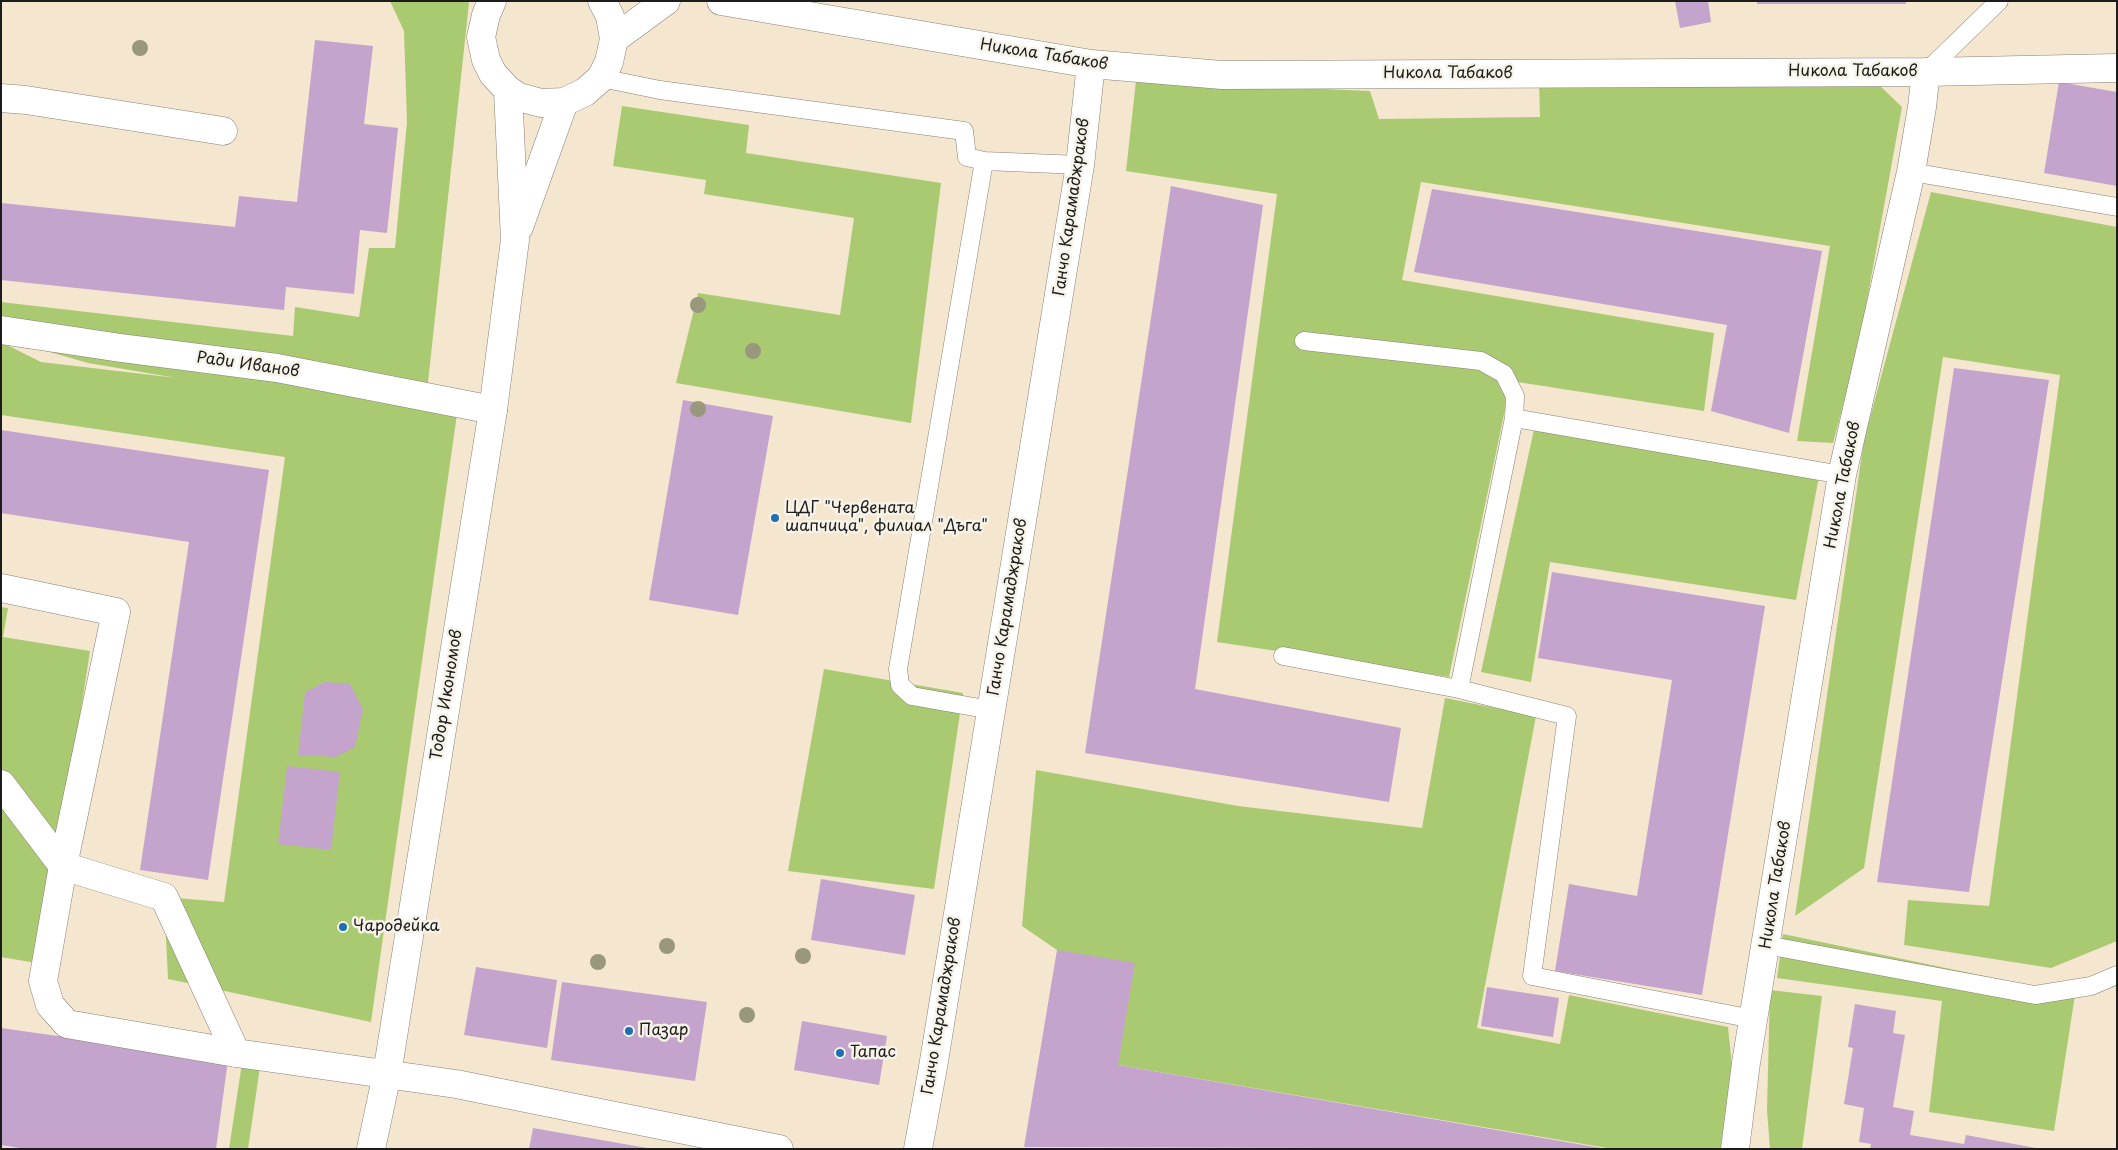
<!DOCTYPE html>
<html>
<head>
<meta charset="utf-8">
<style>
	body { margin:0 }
	#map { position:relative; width:2118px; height:1150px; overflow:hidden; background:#f4e6cf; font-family:"Playpen Sans",sans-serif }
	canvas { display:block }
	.frame { position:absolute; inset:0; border:2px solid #1c1c1c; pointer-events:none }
</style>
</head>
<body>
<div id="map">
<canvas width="2118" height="1150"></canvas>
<div class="frame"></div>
</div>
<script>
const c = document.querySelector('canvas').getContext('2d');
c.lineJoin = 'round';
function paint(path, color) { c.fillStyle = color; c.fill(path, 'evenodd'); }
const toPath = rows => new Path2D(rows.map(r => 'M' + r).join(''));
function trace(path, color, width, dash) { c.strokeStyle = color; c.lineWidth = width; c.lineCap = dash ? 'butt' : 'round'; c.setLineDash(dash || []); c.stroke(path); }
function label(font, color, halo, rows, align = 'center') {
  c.font = font + ' "Playpen Sans",sans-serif'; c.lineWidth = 5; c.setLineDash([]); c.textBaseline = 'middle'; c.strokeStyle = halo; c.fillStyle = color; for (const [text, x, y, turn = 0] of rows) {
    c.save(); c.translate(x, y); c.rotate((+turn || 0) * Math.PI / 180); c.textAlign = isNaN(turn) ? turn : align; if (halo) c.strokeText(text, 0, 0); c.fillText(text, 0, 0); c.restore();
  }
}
paint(toPath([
	[390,1,468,1,469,3,425,410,457,414,371,1022,168,979,164,897,224,902,285,457,1,415,1,342,41,362,177,378,88,363,1,338,1,302,293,336,295,307,359,317,369,248,395,248,407,122,404,31],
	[1136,81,1370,91,1379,119,1540,117,1539,83,1875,81,1902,107,1858,350,1833,443,1797,441,1830,246,1421,182,1402,280,1714,333,1704,411,1511,381,1449,677,1217,642,1277,194,1126,171],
	[622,106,749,125,746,153,941,183,911,423,676,383,698,293,840,315,854,218,704,194,706,180,613,166],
	[1931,192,2117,227,2117,941,2051,968,1904,945,1908,900,1989,906,2060,375,1943,357,1864,868,1795,916,1864,440],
	[1535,425,1819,476,1796,600,1550,562,1531,682,1481,672],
	[1,607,8,608,3,637,90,651,42,964,1,957],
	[824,669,963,693,934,889,788,871],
	[1445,698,1536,716,1477,1028,1560,1044,1569,995,1728,1027,1736,1104,1739,1149,1613,1149,1118,1065,1057,950,1022,926,1036,770,1238,806,1422,828],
	[1783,934,2075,995,2054,1131,1929,1112,1942,1001,1777,978],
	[1770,990,1822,996,1802,1149,1770,1149,1767,1110],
	[242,1063,260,1067,248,1149,229,1149]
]), '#aaca72');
paint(toPath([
	[1675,1,1708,1,1711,22,1680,28],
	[1757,1,1906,1,1906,4,1757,4],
	[315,40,373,46,364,124,398,128,387,233,360,230,354,294,286,287,284,310,1,280,1,203,235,227,239,196,297,202],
	[2059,82,2117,92,2117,186,2044,173],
	[1171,186,1263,205,1195,689,1401,728,1389,802,1085,753],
	[1432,189,1822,251,1789,433,1711,411,1727,325,1414,272],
	[1954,368,2049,380,1969,892,1877,882],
	[683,400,773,416,738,615,649,600],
	[1,430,269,470,208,880,140,870,189,542,1,513],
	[1552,572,1765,606,1702,995,1555,971,1569,884,1637,896,1672,680,1538,658],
	[325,682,350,684,363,709,355,747,336,757,298,755,305,692],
	[287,766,340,772,331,850,278,844],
	[821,879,915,895,905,955,811,940],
	[1057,950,1135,963,1118,1065,1607,1149,1024,1147],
	[476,967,557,980,547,1048,464,1035],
	[562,982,707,1002,695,1081,551,1060],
	[1487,987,1559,998,1553,1037,1481,1026],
	[1855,1004,1896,1011,1893,1033,1905,1035,1893,1107,1914,1111,1910,1135,1964,1144,1966,1135,2041,1149,1870,1149,1871,1144,1859,1142,1864,1108,1844,1104,1853,1048,1848,1047],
	[802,1021,887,1036,879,1085,794,1070],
	[1,1028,228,1060,216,1149,26,1149,1,1145],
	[533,1128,647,1148,646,1149,529,1149]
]), '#c4a4cd');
const lane = toPath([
	[1926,72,1999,1],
	[601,78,660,90,964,131,967,157,984,161],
	[1911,172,2117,207],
	[1304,341,1481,361,1504,374,1515,396,1514,418,1459,689],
	[1514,418,1842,475],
	[1283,656,1459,689,1567,716,1532,976,1753,1019],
	[991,710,912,696,900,685,898,669,984,161,1080,165],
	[1766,945,2035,995,2091,986,2117,975]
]);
const street = toPath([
	[721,1,1091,64,1222,75,1926,72,1922,107,1911,172,1842,475,1746,1063,1735,1149],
	[614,39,666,1],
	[1926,72,2117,68],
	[1,98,26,100,223,131],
	[1,330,121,348,277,368,493,410],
	[1,588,116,612,63,866,43,981,50,1005,67,1024,236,1053,456,1084,779,1149],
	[1,784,63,866,164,897,236,1053],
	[918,1149,933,1067,1080,165,1091,64]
]);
const secondary = toPath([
	[492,1,486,15,481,37,486,60,493,74,508,90,519,97,541,103,564,102,585,92,601,78,609,62,614,39,610,16,602,1],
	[519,227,564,102],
	[371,1149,387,1074,493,410,515,240,508,90]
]);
trace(lane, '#888176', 19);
trace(street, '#888176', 29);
trace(secondary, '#888176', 29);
trace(lane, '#fff', 18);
trace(street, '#fff', 28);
trace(secondary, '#fff', 28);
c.fillStyle = '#99987d';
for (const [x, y] of [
	[140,48],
	[698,305],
	[753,351],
	[698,409],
	[667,946],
	[803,956],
	[598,962],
	[747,1015]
]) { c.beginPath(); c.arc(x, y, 8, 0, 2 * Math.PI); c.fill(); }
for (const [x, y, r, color] of [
	[775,518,5,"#1f6fb2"],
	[343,927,5,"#1f6fb2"],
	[629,1031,5,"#1f6fb2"],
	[840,1053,5,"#1f6fb2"]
]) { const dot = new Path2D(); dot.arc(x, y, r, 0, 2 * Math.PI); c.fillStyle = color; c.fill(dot); trace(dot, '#f7f3e8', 2); }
label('16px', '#1c1c1c', '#f7f3e8', [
	["Никола Табаков",1044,55,9],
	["Никола Табаков",1853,72],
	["Никола Табаков",1448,74],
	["Ганчо Карамаджраков",1072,207,-82],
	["Ради Иванов",248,365,8],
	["Никола Табаков",1843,485,-79],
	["Ганчо Карамаджраков",1008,607,-81],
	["Тодор Икономов",447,695,-81],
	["Никола Табаков",1776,885,-81],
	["Ганчо Карамаджраков",942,1006,-81]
]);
label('16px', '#1c1c1c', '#f7f3e8', [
	["ЦДГ \"Червената",785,509],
	["шапчица\", филиал \"Дъга\"",785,527],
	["Чародейка",353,927],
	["Пазар",639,1031],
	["Тапас",850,1053]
], 'left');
</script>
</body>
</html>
